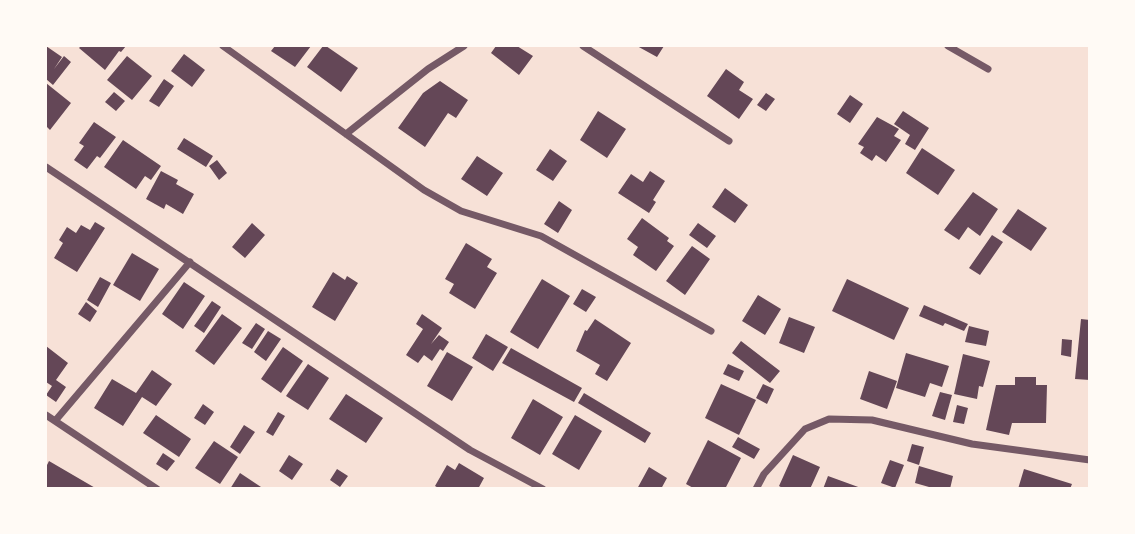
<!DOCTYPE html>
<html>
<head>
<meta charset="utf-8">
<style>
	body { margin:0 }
	#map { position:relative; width:1135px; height:534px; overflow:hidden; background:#f7e1d7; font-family:"Sofia Sans Condensed",sans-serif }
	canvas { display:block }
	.frame { position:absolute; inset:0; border:47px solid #fffaf5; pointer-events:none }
</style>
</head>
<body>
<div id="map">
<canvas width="1135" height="534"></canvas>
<div class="frame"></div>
</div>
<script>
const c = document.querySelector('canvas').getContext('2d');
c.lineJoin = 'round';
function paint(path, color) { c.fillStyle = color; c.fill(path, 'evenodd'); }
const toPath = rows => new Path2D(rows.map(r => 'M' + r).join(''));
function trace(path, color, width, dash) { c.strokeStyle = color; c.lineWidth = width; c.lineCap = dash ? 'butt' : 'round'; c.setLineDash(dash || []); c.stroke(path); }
paint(toPath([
	[46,46,62,57,54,69,64,56,71,62,53,85,46,79],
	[81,46,126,46,121,52,119,51,105,70,79,48],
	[275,46,311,46,295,67,271,51],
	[323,46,326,46,358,68,341,92,307,67],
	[496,46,517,46,533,56,519,75,491,53],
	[637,46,664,46,657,57],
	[184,54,205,70,192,87,171,71],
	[127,56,152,76,132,100,107,80],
	[726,69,744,82,739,90,753,99,739,119,707,96],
	[164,79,174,86,159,107,149,101],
	[440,81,468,100,456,118,448,113,425,147,398,128,423,93],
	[46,83,71,103,50,130,46,126],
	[114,92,125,101,116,111,105,102],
	[766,93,775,99,766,111,757,105],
	[850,95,863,104,850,123,837,114],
	[598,111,626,129,607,158,580,140],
	[903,111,929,128,915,150,905,144,910,135,894,124],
	[877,117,899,129,894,136,901,140,886,162,876,155,872,161,860,153,864,147,858,144],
	[94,122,116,137,100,158,97,156,87,169,74,160,84,146,79,143],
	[184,138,213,156,206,167,177,149],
	[123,140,161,166,151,180,145,176,136,189,104,167],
	[922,148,955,170,938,195,906,173],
	[550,149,567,161,553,181,536,170],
	[477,156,503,173,487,196,461,179],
	[217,160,227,173,219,180,209,166],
	[161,171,178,180,176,184,194,194,183,214,166,204,164,209,146,199],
	[650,171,665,181,653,200,656,202,649,213,618,193,631,174,643,182],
	[725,188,748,205,735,223,712,207],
	[973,192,998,209,980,236,968,227,959,240,944,230],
	[559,201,572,210,558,233,544,224],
	[1018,209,1047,228,1031,251,1002,232],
	[642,218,669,238,667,241,674,246,656,271,633,255,638,247,627,239],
	[95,222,105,228,77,272,54,258,63,243,59,240,67,227,76,233,81,225,90,230],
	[252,223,265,235,245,258,232,247],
	[698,223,716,236,707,248,689,235],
	[992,235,1003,242,980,275,969,268],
	[466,243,492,259,487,267,497,273,475,309,449,293,454,284,445,279],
	[692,246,710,259,685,295,666,281],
	[132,253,159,269,140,301,113,285],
	[333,272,345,280,347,276,358,283,335,321,312,307],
	[100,277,111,283,98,307,87,300],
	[542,279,570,296,538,349,510,332],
	[847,279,909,308,894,340,832,311],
	[184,282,205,296,183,329,162,314],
	[582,289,596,297,586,312,573,304],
	[758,295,781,309,765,335,742,321],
	[212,301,221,307,204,333,194,326],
	[86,302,97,311,90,322,78,314],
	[924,305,968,324,964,331,945,323,943,326,919,316],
	[222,314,242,328,214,365,195,351],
	[422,314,442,328,431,344,439,335,449,342,443,351,440,349,432,361,424,355,418,363,406,355,423,329,416,324],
	[789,317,815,327,804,353,779,343],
	[595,319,631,343,607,381,595,374,600,365,576,351,585,330,587,331],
	[1081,319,1090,320,1090,380,1075,379],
	[256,323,265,329,252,349,242,343],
	[969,326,989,331,986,346,965,342],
	[268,331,281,339,266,361,254,352],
	[486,334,508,347,493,371,472,358],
	[1062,339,1072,340,1071,357,1061,355],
	[741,341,780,371,770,383,732,353],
	[46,346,68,363,56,380,66,387,56,402,46,395,52,386,46,382],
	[283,347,303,361,281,393,261,379],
	[511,348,582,388,574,402,502,363],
	[447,352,473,367,452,401,427,386],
	[906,353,949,366,942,387,930,383,925,397,896,388],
	[963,354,990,361,983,387,979,386,977,399,954,394],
	[308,364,329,378,308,410,286,396],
	[728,364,744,371,739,381,723,374],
	[152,370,172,384,156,406,142,397,123,426,94,408,112,379,136,393],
	[869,371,897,381,887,409,860,399],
	[1015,377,1036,377,1036,385,1047,385,1046,423,1012,423,1009,435,986,430,996,385,1015,385],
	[721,384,756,400,739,435,705,418],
	[763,384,774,389,767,404,756,398],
	[940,392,952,395,945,420,932,416],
	[584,393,651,433,645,443,578,403],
	[346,394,383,418,366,443,329,419],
	[533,399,563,417,540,455,511,438],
	[203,404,214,412,205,425,194,418],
	[957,405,968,408,964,424,953,422],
	[278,412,285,416,273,436,266,432],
	[156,415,191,439,179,457,143,433],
	[575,415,602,431,579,470,552,454],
	[244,425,255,432,240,454,230,447],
	[738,437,760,449,754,459,732,447],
	[708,440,741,458,725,489,695,489,686,484],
	[214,441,238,457,220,484,195,468],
	[912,444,924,447,919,465,907,461],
	[163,453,175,461,167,471,156,464],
	[289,455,303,464,292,480,279,471],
	[793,455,820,467,810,489,784,489,779,486],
	[890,460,904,465,895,488,881,483],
	[49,461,97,489,46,489,46,467],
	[459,463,484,478,478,489,440,489,435,486,447,465,455,470],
	[919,466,953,476,950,489,936,489,915,483],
	[649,467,667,478,661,489,637,489],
	[337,469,348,476,340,487,330,480],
	[1024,469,1072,484,1070,489,1018,489],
	[240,473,264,489,230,489],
	[828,476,861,488,861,489,823,489]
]), '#644757');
trace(toPath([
	[223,46,424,190,461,211,541,236,711,331],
	[583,46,729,141],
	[948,46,988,69],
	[346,134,428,69,464,46],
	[46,167,470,450,543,489],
	[46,415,157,489],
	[55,421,190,262],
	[756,489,764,474,805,429,829,419,872,420,972,444,1090,460]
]), '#755966', 7);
</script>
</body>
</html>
